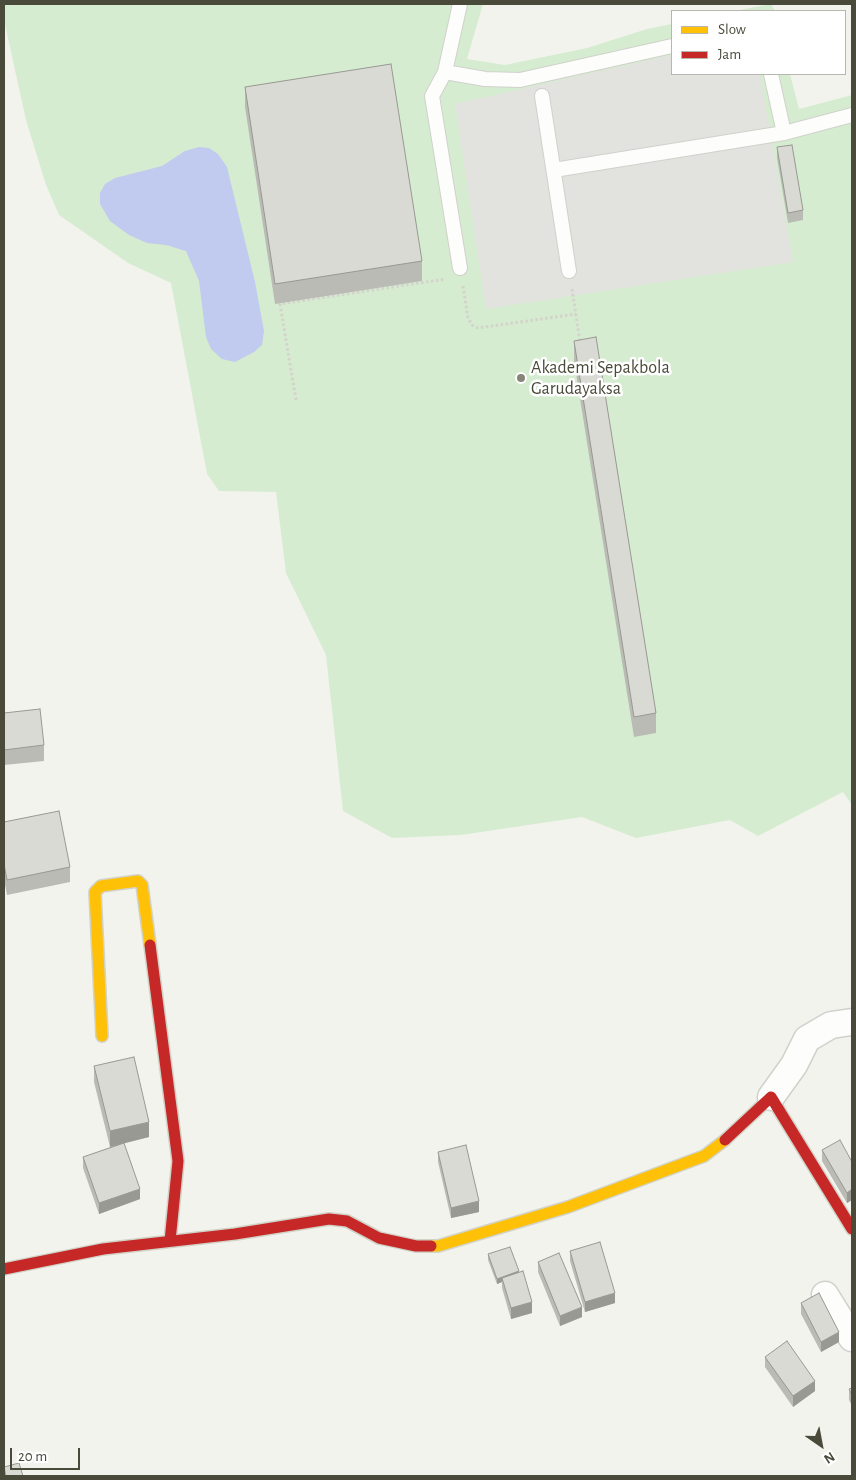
<!DOCTYPE html>
<html>
<head>
<meta charset="utf-8">
<style>
	body { margin:0 }
	#map { position:relative; width:856px; height:1480px; overflow:hidden; background:#f3f3ee; font-family:"Alegreya Sans",sans-serif }
	canvas { display:block }
	.frame { position:absolute; inset:0; border:5px solid #4a4a3a; pointer-events:none }
	.legend { position:absolute; left:671px; top:10px; width:175px; height:65px; box-sizing:border-box; background:#fff; border:1px solid #b7b7b0; margin:0; padding:6px 9px; list-style:none; font-size:15px; color:#4a4a3a }
	.legend li { display:flex; align-items:center; gap:10px; height:25px }
	.legend b { width:25px; border:1px solid #b7b7b0 }
	.north { position:absolute; left:796px; top:1420px; width:50px; height:50px; -webkit-text-stroke:4px #fff; paint-order:stroke; rotate:147deg; font-size:14px; font-weight:700; line-height:20px; text-align:center; color:#4a4a3a }
	.north::after { content:''; display:block; margin:auto; width:18px; height:22px; background:#4a4a3a; clip-path:polygon(50% 0,100% 100%,50% 72%,0 100%) }
	.scale { position:absolute; left:10px; top:1448px; width:70px; height:22px; box-sizing:border-box; border:2px solid #4a4a3a; border-top:0; padding-left:6px; font-size:15px; line-height:18px; white-space:nowrap; color:#4a4a3a; -webkit-text-stroke:4px #fff; paint-order:stroke }
</style>
</head>
<body>
<div id="map">
<canvas width="856" height="1480"></canvas>
<div class="frame"></div>
<ul class="legend">
<li><b style="height:6px;background:#ffc107"></b>Slow</li>
<li><b style="height:6px;background:#c62828"></b>Jam</li>
</ul>
<div class="north">N</div>
<div class="scale">20 m</div>
</div>
<script>
const c = document.querySelector('canvas').getContext('2d');
c.lineJoin = 'round';
function paint(path, color) { c.fillStyle = color; c.fill(path, 'evenodd'); }
const toPath = rows => new Path2D(rows.map(r => 'M' + r).join(''));
function trace(path, color, width, dash) { c.strokeStyle = color; c.lineWidth = width; c.lineCap = dash ? 'butt' : 'round'; c.setLineDash(dash || []); c.stroke(path); }
function label(font, color, halo, rows, align = 'center') {
  c.font = font + ' "Alegreya Sans",sans-serif'; c.lineWidth = 5; c.setLineDash([]); c.textBaseline = 'middle'; c.strokeStyle = halo; c.fillStyle = color; for (const [text, x, y, turn = 0] of rows) {
    c.save(); c.translate(x, y); c.rotate((+turn || 0) * Math.PI / 180); c.textAlign = isNaN(turn) ? turn : align; if (halo) c.strokeText(text, 0, 0); c.fillText(text, 0, 0); c.restore();
  }
}
paint(toPath([
	[4,4,483,4,467,59,505,65,587,48,647,29,672,24,672,74,790,74,799,109,852,95,852,805,843,792,758,836,730,820,636,838,582,817,461,835,392,838,343,811,326,655,286,573,276,492,219,491,207,474,171,283,128,263,59,215,46,185,26,120,4,20],
	[771,4,775,11,734,11]
]), '#d6ecd0');
paint(toPath([
	[672,55,672,74,760,74,793,262,486,309,455,104]
]), '#e2e2de');
paint(toPath([
	[199,147,209,148,218,154,227,167,255,282,264,331,262,345,254,352,235,362,222,359,211,349,206,337,199,281,186,251,166,245,147,243,129,235,110,221,100,204,100,193,105,184,115,178,162,166,185,151]
]), '#c1caef');
const lane = toPath([
	[445,72,460,4],
	[771,74,784,133],
	[542,96,569,271],
	[554,170,784,133,852,115],
	[460,268,432,96,445,72,485,79,520,80,672,46]
]);
const street = toPath([
	[771,1097,794,1065,807,1039,831,1025,852,1022],
	[825,1295,852,1338]
]);
const slow = toPath([
	[102,1036,95,892,101,886,138,881,142,885,150,945],
	[431,1246,438,1246,568,1207,704,1156,725,1140]
]);
const jam = toPath([
	[150,945,178,1161,170,1241],
	[725,1140,771,1097,852,1229],
	[4,1269,103,1249,235,1234,329,1219,347,1221,379,1238,416,1246,431,1246]
]);
trace(lane, '#d1d1cc', 16);
trace(street, '#d1d1cc', 29);
trace(slow, '#d2d3c7', 14);
trace(jam, '#d2d3c7', 14);
trace(toPath([
	[463,286,468,318,472,325,478,328,576,314],
	[572,289,580,342],
	[296,400,280,304,446,279]
]), '#d3d3cc', 3, [2.5, 2.5]);
trace(lane, '#fdfdfc', 14);
trace(street, '#fdfdfc', 26);
trace(slow, '#ffc107', 11);
trace(jam, '#c62828', 11);
paint(toPath([
	[245,87,422,261,422,281,275,304,245,107],
	[777,147,803,210,803,220,788,223,777,158],
	[574,341,656,713,656,733,634,737,574,361],
	[4,713,44,745,44,761,4,765],
	[4,822,70,867,70,882,7,895,4,879],
	[94,1066,149,1137,124,1143,140,1199,99,1214,83,1168,83,1157,117,1145,110,1147,94,1082],
	[822,1150,852,1162,852,1200,847,1203,822,1161],
	[438,1152,479,1212,451,1218,438,1162],
	[570,1251,615,1303,585,1312,570,1261],
	[488,1254,519,1273,532,1313,511,1319,502,1288,502,1282,497,1284,488,1260],
	[538,1262,582,1317,560,1326,538,1272],
	[801,1303,839,1342,821,1352,801,1314],
	[765,1357,815,1391,793,1407,765,1367],
	[852,1388,852,1406,849,1400,849,1389]
]), '#bbbbb6');
paint(toPath([
	[149,1122,149,1137,110,1147,110,1131],
	[140,1189,140,1199,99,1214,99,1203],
	[852,1189,852,1200,847,1203,847,1193],
	[479,1201,479,1212,451,1218,451,1208],
	[519,1271,519,1276,502,1278,502,1282,497,1284,497,1279],
	[615,1293,615,1303,585,1312,585,1302],
	[532,1302,532,1313,511,1319,511,1308],
	[582,1307,582,1317,560,1326,560,1316],
	[839,1332,839,1342,821,1352,821,1342],
	[815,1381,815,1391,793,1407,793,1396]
]), '#999994');
const building = toPath([
	[391,64,422,261,275,284,245,87,391,64],
	[792,145,803,210,788,213,777,147,792,145],
	[596,337,656,713,634,717,574,341,596,337],
	[40,709,44,745,4,750,4,713,40,709],
	[59,811,70,867,7,880,4,864,4,822,59,811],
	[134,1057,149,1122,110,1131,94,1066,134,1057],
	[840,1140,852,1162,852,1189,847,1193,822,1150,840,1140],
	[124,1143,140,1189,99,1203,83,1157,124,1143],
	[466,1145,479,1201,451,1208,438,1152,466,1145],
	[600,1242,615,1293,585,1302,570,1251,600,1242],
	[510,1247,519,1271,497,1279,488,1254,510,1247],
	[559,1253,582,1307,560,1316,538,1262,559,1253],
	[523,1271,532,1302,511,1308,502,1278,523,1271],
	[819,1293,839,1332,821,1342,801,1303,819,1293],
	[787,1341,815,1381,793,1396,765,1357,787,1341],
	[852,1388,852,1395,849,1389,852,1388],
	[19,1463,23,1476,6,1476,4,1467,19,1463]
]);
paint(building, '#dadad4');
trace(building, '#999994', 1);
for (const [x, y, r, color] of [
	[521,378,5,"#858579"]
]) { const dot = new Path2D(); dot.arc(x, y, r, 0, 2 * Math.PI); c.fillStyle = color; c.fill(dot); trace(dot, '#fff', 2); }
label('18px', '#4a4a3a', '#fff', [
	["Akademi Sepakbola",531,368],
	["Garudayaksa",531,389]
], 'left');
</script>
</body>
</html>
